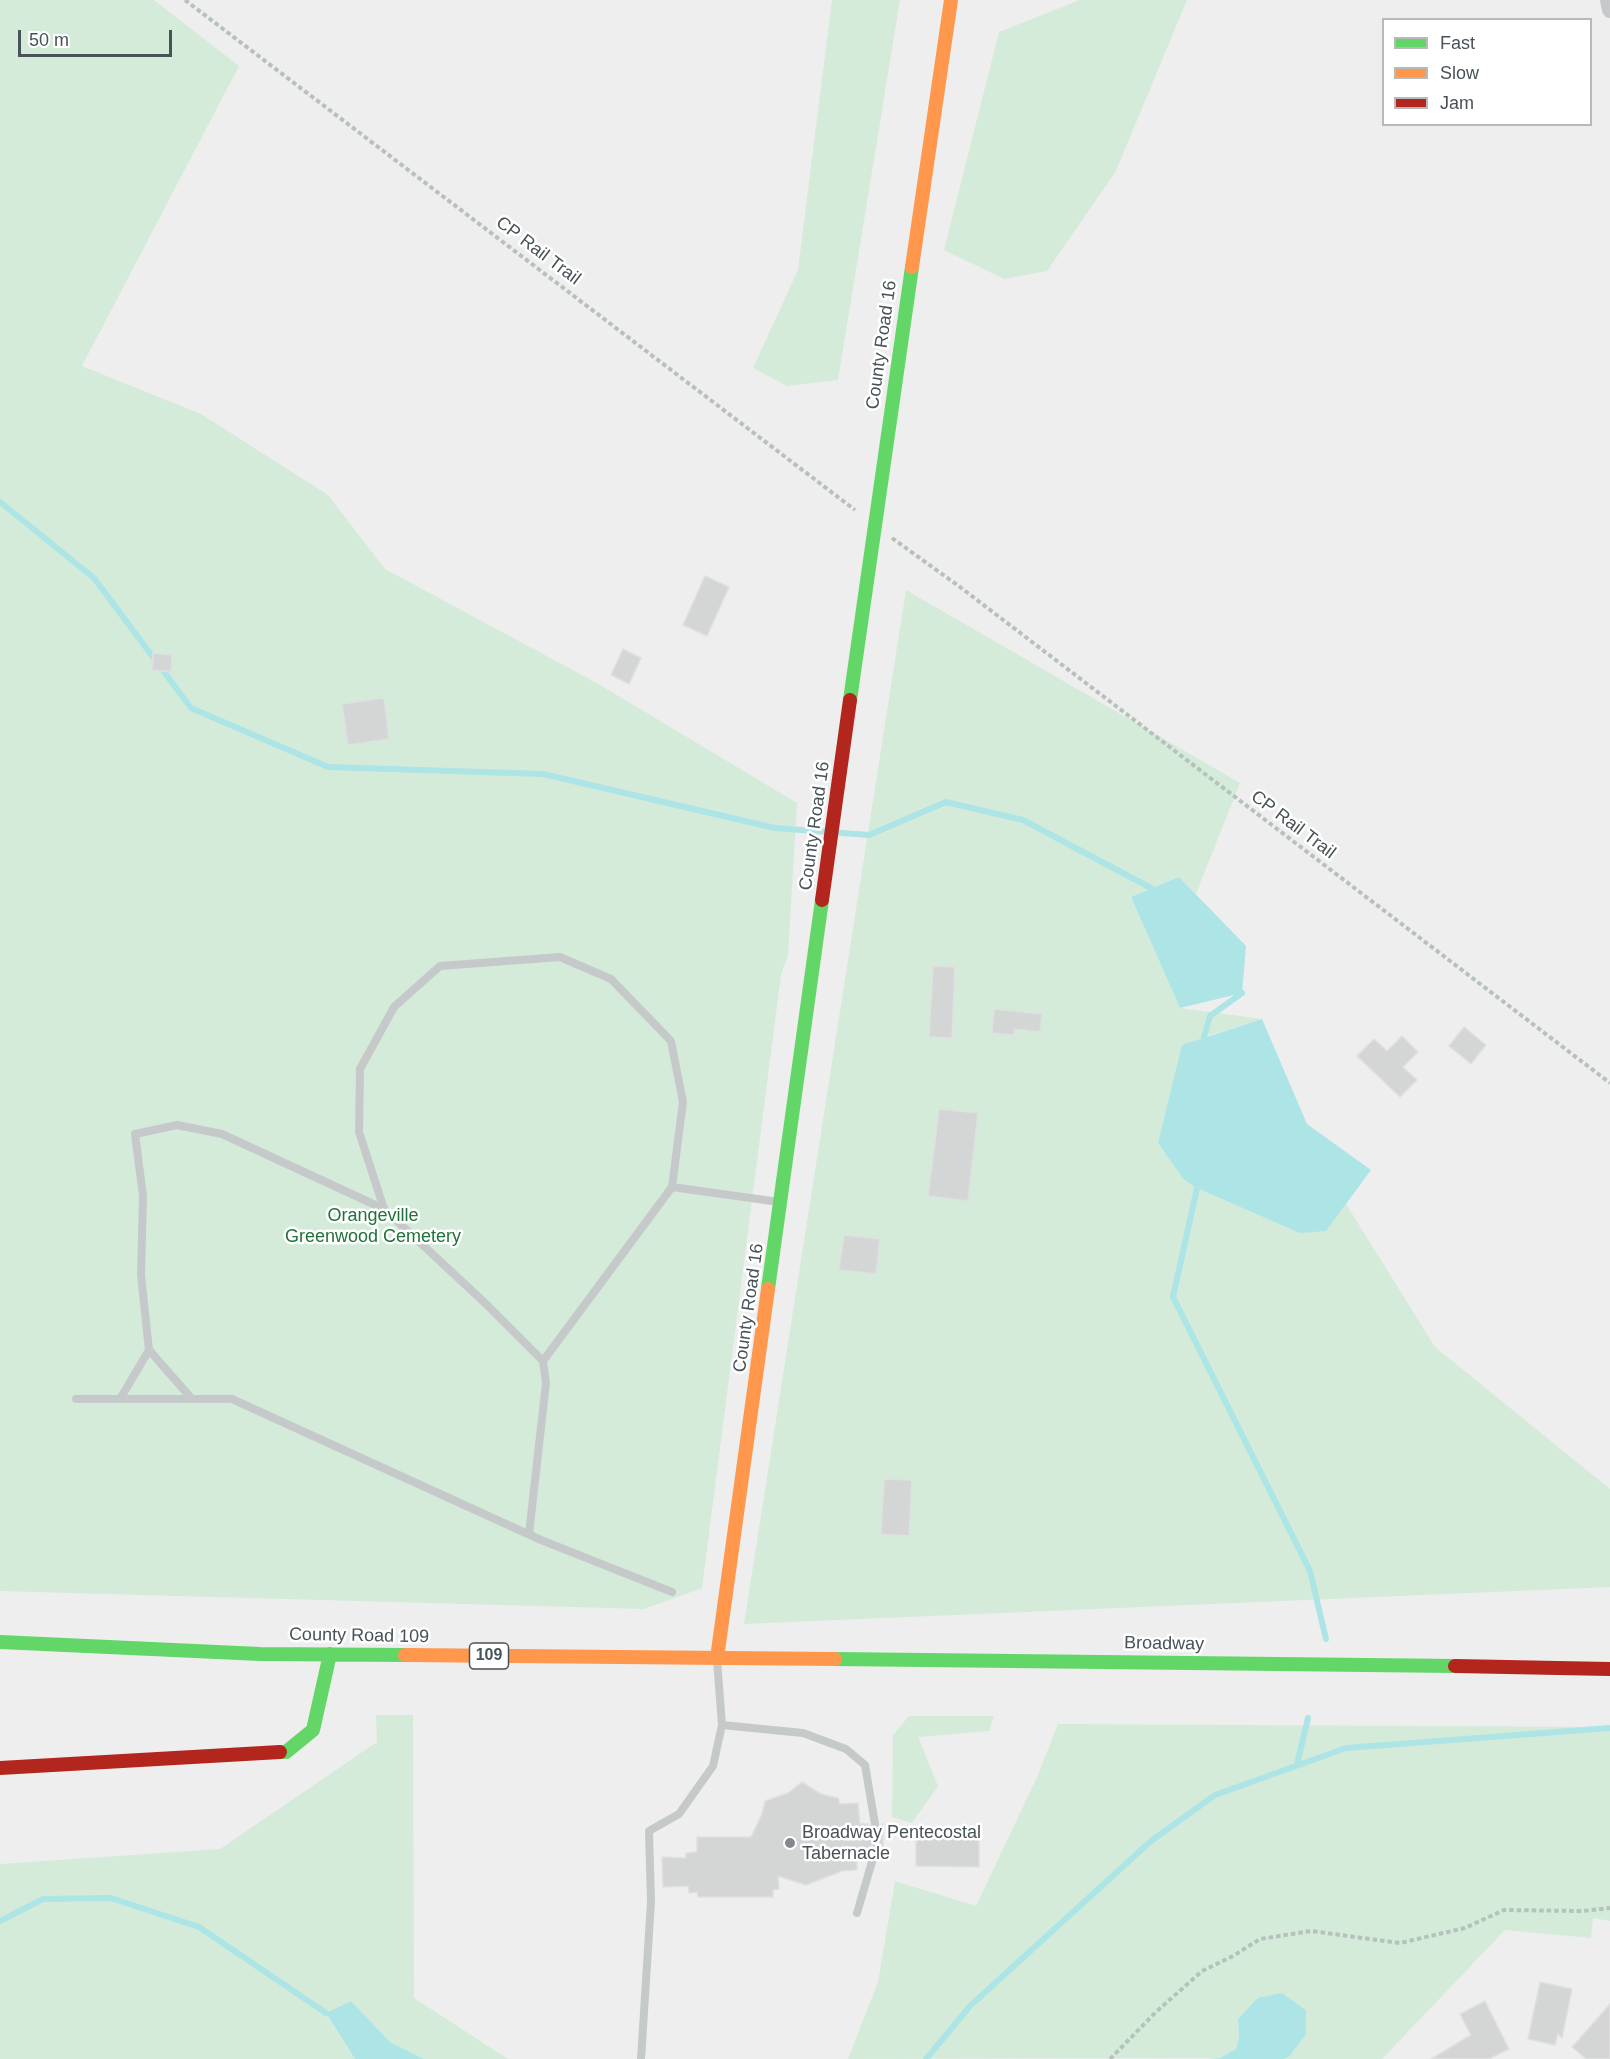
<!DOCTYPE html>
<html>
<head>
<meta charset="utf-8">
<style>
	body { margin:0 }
	#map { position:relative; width:1610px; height:2059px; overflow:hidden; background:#eee; font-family:Arial,sans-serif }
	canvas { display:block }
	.legend { position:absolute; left:1382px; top:18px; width:210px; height:108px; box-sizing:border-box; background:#fff; border:2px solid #b5babc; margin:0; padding:8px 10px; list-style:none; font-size:18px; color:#475358 }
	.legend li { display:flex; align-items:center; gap:12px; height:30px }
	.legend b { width:30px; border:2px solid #b5babc }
	.scale { position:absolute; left:18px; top:30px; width:154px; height:27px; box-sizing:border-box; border:3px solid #475358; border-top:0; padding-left:8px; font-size:18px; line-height:21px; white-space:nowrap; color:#475358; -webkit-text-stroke:4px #fff; paint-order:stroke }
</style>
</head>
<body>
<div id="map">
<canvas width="1610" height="2059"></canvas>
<ul class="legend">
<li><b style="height:8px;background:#63d668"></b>Fast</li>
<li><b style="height:8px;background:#ff974d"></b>Slow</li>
<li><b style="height:8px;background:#b3261e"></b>Jam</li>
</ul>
<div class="scale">50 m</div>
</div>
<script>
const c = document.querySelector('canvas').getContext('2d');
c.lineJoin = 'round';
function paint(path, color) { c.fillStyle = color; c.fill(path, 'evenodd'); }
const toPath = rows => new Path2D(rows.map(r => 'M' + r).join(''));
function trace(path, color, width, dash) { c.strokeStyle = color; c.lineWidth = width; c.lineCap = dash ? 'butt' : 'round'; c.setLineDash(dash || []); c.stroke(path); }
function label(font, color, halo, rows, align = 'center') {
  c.font = font + ' Arial,sans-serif'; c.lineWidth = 5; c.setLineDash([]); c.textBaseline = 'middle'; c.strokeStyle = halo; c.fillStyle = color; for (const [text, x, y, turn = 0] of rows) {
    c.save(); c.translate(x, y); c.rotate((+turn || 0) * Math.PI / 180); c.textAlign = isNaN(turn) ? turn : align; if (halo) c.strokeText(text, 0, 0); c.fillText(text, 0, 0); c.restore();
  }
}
paint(toPath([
	[0,0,154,0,239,66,82,366,201,414,328,495,385,569,595,682,797,803,788,956,781,975,702,1588,644,1609,0,1591],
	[832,0,900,0,838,380,787,386,753,368,798,270],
	[1080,0,1187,0,1116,171,1047,271,1004,279,944,250,999,32],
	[906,590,1240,783,1196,894,1179,877,1131,897,1180,1008,1262,1019,1204,1037,1158,1143,1184,1180,1197,1188,1326,1231,1346,1204,1435,1347,1610,1489,1610,1587,744,1624],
	[376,1715,413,1715,414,1998,508,2059,424,2059,390,2042,351,2001,326,2014,355,2059,0,2059,0,1864,220,1849,377,1742],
	[909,1716,994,1716,989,1731,918,1737,938,1786,912,1823,892,1817,893,1735],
	[1058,1724,1610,1727,1610,1921,1593,1918,1591,1938,1505,1930,1382,2059,1284,2059,1289,2057,1306,2034,1306,2010,1282,1993,1238,2019,1239,2038,1236,2049,1220,2058,848,2059,878,1982,895,1881,976,1906,1037,1777]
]), '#d4ebd9');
paint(toPath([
	[1179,877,1246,946,1242,993,1180,1008,1131,897],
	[1262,1019,1307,1124,1371,1170,1326,1231,1300,1233,1197,1188,1184,1180,1158,1143,1182,1045],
	[1282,1993,1306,2010,1306,2034,1289,2057,1284,2059,1208,2059,1220,2058,1236,2049,1239,2038,1238,2019,1258,1998],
	[351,2001,390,2042,424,2059,355,2059,326,2013]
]), '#ade4e6');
trace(toPath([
	[0,502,94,578,191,708,328,767,543,774,775,828,869,835,946,802,1023,820,1151,888],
	[1204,1037,1210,1016,1242,993],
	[1197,1188,1173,1297,1310,1571,1326,1639],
	[1297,1764,1308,1718],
	[0,1921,43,1899,111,1898,199,1927,326,2013],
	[926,2059,970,2006,1151,1841,1215,1795,1346,1748,1610,1728]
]), '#ade4e6', 6);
const building = toPath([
	[705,576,729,587,707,636,683,625,705,576],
	[623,649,641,658,629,684,611,675,623,649],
	[153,653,172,655,171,672,152,670,153,653],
	[384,698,389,739,348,745,342,704,384,698],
	[933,966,955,967,952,1038,929,1037,933,966],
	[994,1009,1042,1014,1040,1032,1014,1029,1014,1035,992,1033,994,1009],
	[1464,1027,1486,1045,1471,1064,1449,1046,1464,1027],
	[1402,1036,1418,1052,1403,1067,1417,1080,1400,1097,1357,1056,1374,1039,1387,1051,1402,1036],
	[939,1109,978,1113,968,1201,928,1196,939,1109],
	[844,1235,880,1239,876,1274,839,1270,844,1235],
	[884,1479,912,1480,909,1536,881,1534,884,1479],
	[802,1782,821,1794,838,1798,840,1804,858,1803,860,1824,869,1824,871,1828,875,1830,883,1824,883,1848,880,1843,875,1842,869,1848,857,1848,857,1870,842,1871,806,1885,778,1876,779,1889,773,1890,773,1897,698,1897,697,1892,689,1893,688,1886,663,1887,662,1857,686,1858,686,1853,697,1852,697,1837,751,1837,762,1814,765,1801,788,1793,802,1782],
	[916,1830,979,1830,979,1867,916,1866,916,1830],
	[1540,1982,1572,1989,1562,2038,1558,2034,1555,2045,1528,2039,1540,1982],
	[1485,2001,1509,2049,1489,2059,1431,2059,1471,2035,1460,2014,1485,2001],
	[1610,2004,1610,2059,1586,2059,1572,2047,1610,2004]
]);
paint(building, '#d4d6d6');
trace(building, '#dfe0e1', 1.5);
trace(toPath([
	[185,0,855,510],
	[892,538,960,587,1610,1083],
	[1110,2059,1156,2012,1202,1971,1233,1956,1260,1939,1311,1931,1400,1943,1465,1928,1504,1910,1583,1911,1610,1908]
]), '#b6c1bc', 4, [4.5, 3]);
trace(toPath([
	[672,1187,779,1202],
	[384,1209,359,1132,360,1069,394,1007,440,966,560,957,611,979,671,1041,683,1102,672,1187,543,1361],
	[76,1399,232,1399,541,1540,672,1592],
	[120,1399,149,1350],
	[192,1399,149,1350,141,1275,143,1196,135,1134,177,1125,222,1134,384,1209,485,1303,543,1361,546,1383,529,1534],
	[722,1725,803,1733,846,1749,865,1765,875,1824],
	[857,1913,876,1848],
	[641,2059,651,1902,649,1831,679,1814,713,1766,722,1725,717,1660]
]), '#c6c9c9', 8);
trace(toPath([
	[1608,0,1610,10]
]), '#c6c9c9', 16);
trace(toPath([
	[850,700,912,267],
	[768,1289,822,900],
	[0,1642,260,1654,405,1655],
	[835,1659,1455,1666],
	[280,1752,286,1752,313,1730,330,1654]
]), '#63d668', 14);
trace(toPath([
	[912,267,951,0],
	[405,1655,835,1659],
	[717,1658,768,1289]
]), '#ff974d', 14);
trace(toPath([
	[822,900,850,700],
	[1455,1666,1610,1669],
	[0,1768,280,1752]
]), '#b3261e', 14);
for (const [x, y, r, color] of [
	[790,1843,6,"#81898c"]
]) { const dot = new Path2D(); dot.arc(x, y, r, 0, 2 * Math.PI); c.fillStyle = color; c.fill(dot); trace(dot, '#fff', 2); }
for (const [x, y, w] of [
	[489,1656,39]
]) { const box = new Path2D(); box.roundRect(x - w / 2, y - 13, w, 26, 4.5); c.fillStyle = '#fff'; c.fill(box); trace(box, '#475358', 1.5); }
label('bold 16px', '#475358', null, [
	["109",489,1656]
]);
label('18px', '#475358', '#fff', [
	["CP Rail Trail",538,251,37],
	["County Road 16",882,345,-82],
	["CP Rail Trail",1293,825,37],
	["County Road 16",815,826,-82],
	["County Road 16",749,1308,-82],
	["County Road 109",359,1636,1],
	["Broadway",1164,1644,1]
]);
label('18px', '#20713a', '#fff', [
	["Orangeville",373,1216],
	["Greenwood Cemetery",373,1237]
]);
label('18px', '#475358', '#fff', [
	["Broadway Pentecostal",802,1833],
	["Tabernacle",802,1854]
], 'left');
</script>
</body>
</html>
